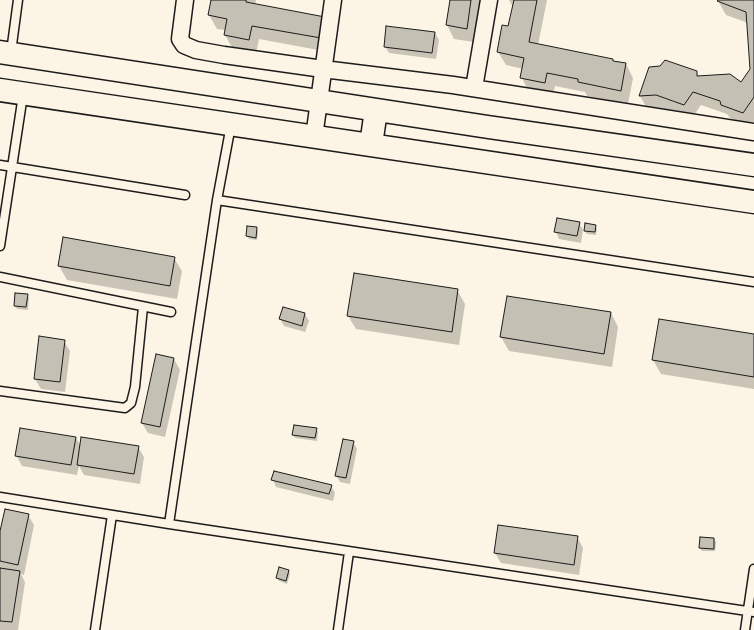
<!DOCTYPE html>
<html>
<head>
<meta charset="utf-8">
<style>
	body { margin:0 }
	canvas { display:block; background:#fcf5e5 }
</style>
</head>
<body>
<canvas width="754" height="630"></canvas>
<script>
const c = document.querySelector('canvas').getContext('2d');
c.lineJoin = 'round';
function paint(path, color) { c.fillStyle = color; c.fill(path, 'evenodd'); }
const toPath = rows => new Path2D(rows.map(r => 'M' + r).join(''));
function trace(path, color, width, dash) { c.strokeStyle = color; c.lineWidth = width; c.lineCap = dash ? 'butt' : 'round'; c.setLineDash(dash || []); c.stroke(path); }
paint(toPath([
	[212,0,256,0,255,5,324,18,329,52,259,39,256,53,233,49,225,35,226,30,217,29,209,15],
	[451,0,481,0,474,42,454,39,447,25],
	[509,0,547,0,538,45,626,64,633,78,628,104,587,96,585,92,555,86,553,96,529,92,522,78,523,69,506,65,498,52,509,27,513,7],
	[719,0,754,0,754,121,750,126,730,118,727,114,701,105,692,118,665,109,648,110,640,96,650,68,696,72,699,77,741,84,751,69,748,23,726,15,718,1],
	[435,33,439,40,436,59,389,53,385,46],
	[579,223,583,230,581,243,559,239,556,232],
	[595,226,597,229,596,235,587,234,585,231],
	[257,228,258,232,257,240,249,239,247,236],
	[174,258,182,271,177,299,67,280,59,266],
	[457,290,465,304,459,345,356,329,348,316],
	[27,295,29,298,28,310,17,309,15,306],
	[508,297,611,313,618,327,612,367,509,351,501,337],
	[305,314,309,321,305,332,284,326,280,319],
	[754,335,754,389,661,374,653,360],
	[64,341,70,351,65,392,41,389,35,379],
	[174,359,180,370,165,437,148,433,142,423],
	[316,429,318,432,317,441,295,438,293,435],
	[76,438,81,447,138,447,144,457,140,484,84,475,79,466,77,475,22,466,16,455],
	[353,442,357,449,350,484,340,482,336,475],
	[273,480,331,486,335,493,333,501,276,487],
	[28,515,34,525,24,575,21,574,25,582,18,630,0,630,0,536],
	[577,537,583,548,579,575,501,563,495,553],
	[714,539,716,542,715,551,702,551,700,548],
	[288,570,290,574,287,584,279,581,277,578]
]), '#0003');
const building = toPath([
	[211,0,246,0,246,2,325,17,321,38,252,26,249,40,224,35,227,19,208,15,211,0],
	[450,0,471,0,467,29,446,25,450,0],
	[514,0,537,0,529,42,613,59,613,61,626,63,621,91,578,82,578,79,547,73,545,83,520,78,524,58,497,52,502,25,508,26,514,0],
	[718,0,754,0,754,97,743,113,721,105,720,101,693,92,684,105,656,95,639,96,649,67,660,66,665,60,697,71,697,76,730,74,741,82,750,69,746,12,717,1,718,0],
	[386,26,435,32,432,53,384,47,386,26],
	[557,218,580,222,577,236,554,232,557,218],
	[585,223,596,225,595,232,584,231,585,223],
	[247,226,257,227,256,238,246,236,247,226],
	[63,237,175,257,170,286,58,266,63,237],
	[354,273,458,289,452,332,347,316,354,273],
	[15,293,28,294,26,307,14,306,15,293],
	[507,296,611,312,604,354,500,337,507,296],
	[283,307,305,313,302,326,279,319,283,307],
	[659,319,754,334,754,377,652,360,659,319],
	[39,336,65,340,60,382,34,379,39,336],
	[156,354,174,358,160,427,141,423,156,354],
	[294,425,317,428,315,438,292,435,294,425],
	[20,428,76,437,71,465,15,456,20,428],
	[81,437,139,446,134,474,77,465,81,437],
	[343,439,354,441,346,478,335,476,343,439],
	[274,471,332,485,329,494,271,480,274,471],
	[5,509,29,514,18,565,0,561,0,531,5,509],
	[498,525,578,536,574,565,494,553,498,525],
	[700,537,714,538,714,549,699,548,700,537],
	[279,567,289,570,286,581,276,578,279,567],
	[0,568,20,571,12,622,0,621,0,568]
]);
paint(building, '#c4c0b3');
trace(building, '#1c1c1c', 1);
const lane = toPath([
	[11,52,18,0],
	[231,125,217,200,754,282],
	[0,165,185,195],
	[0,246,23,95],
	[0,277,171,312],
	[0,391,125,408,131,403,135,387,143,307],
	[0,497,169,524,217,200],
	[169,524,754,612],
	[95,630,112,515],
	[338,630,349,552],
	[745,630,754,569]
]);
const street = toPath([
	[185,0,180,39,184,45,196,50,224,55,323,69,453,85,754,132],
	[474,88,489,0],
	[314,137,333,0]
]);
const secondary = toPath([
	[0,52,488,127,754,165],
	[0,90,754,202],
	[371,145,376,110]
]);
trace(lane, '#1c1c1c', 11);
trace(street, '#1c1c1c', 19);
trace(secondary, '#1c1c1c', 25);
trace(lane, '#fcf5e5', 8);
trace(street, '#fcf5e5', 16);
trace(secondary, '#fcf5e5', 22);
</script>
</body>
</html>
